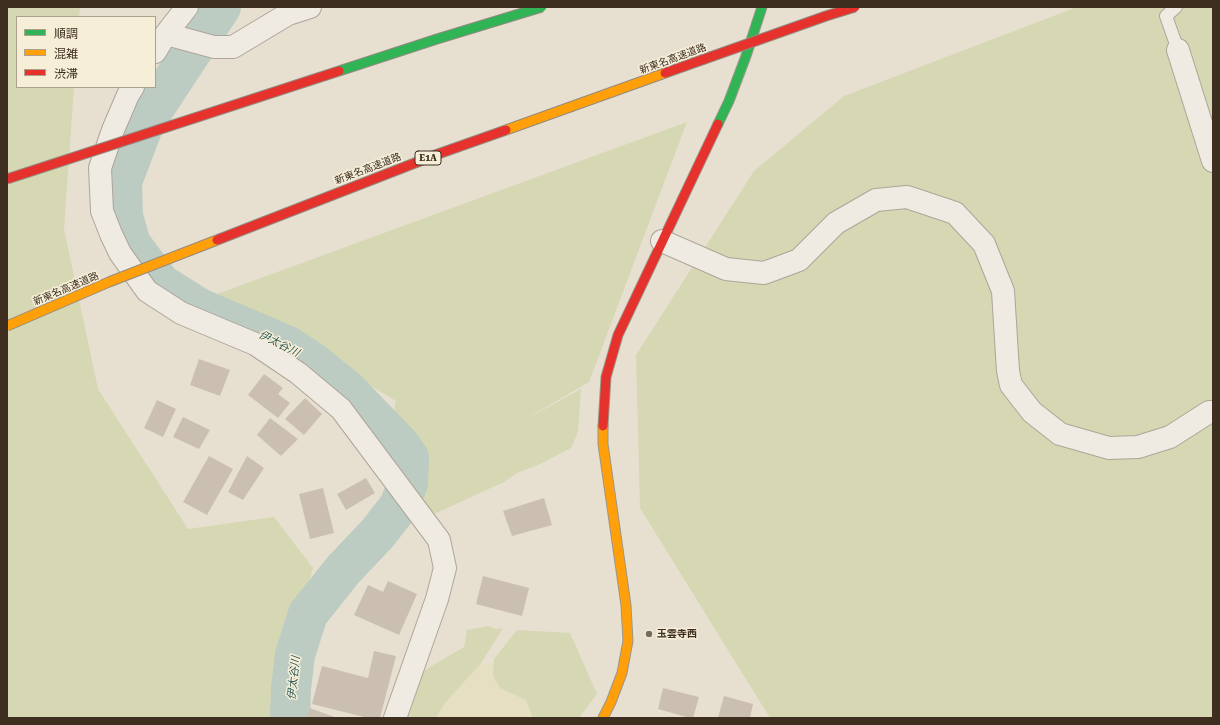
<!DOCTYPE html>
<html>
<head>
<meta charset="utf-8">
<style>
	body { margin:0 }
	#map { position:relative; width:1220px; height:725px; overflow:hidden; background:#e7e0d1; font-family:"Roboto Serif","Noto Sans JP",serif }
	canvas { display:block }
	.frame { position:absolute; inset:0; border:8px solid #3d2e20; pointer-events:none }
	.legend { position:absolute; left:16px; top:16px; width:140px; height:72px; box-sizing:border-box; background:#f7eed8; border:1px solid #ada18e; margin:0; padding:5px 7px; list-style:none; font-size:12px; color:#3d2e20 }
	.legend li { display:flex; align-items:center; gap:8px; height:20px }
	.legend b { width:20px; border:1px solid #ada18e }
</style>
</head>
<body>
<div id="map">
<canvas width="1220" height="725"></canvas>
<div class="frame"></div>
<ul class="legend">
<li><b style="height:5px;background:#30b455"></b>順調</li>
<li><b style="height:5px;background:#ff9f0a"></b>混雑</li>
<li><b style="height:5px;background:#e5322d"></b>渋滞</li>
</ul>
</div>
<script>
const c = document.querySelector('canvas').getContext('2d');
c.lineJoin = 'round';
function paint(path, color) { c.fillStyle = color; c.fill(path, 'evenodd'); }
const toPath = rows => new Path2D(rows.map(r => 'M' + r).join(''));
function trace(path, color, width, dash) { c.strokeStyle = color; c.lineWidth = width; c.lineCap = dash ? 'butt' : 'round'; c.setLineDash(dash || []); c.stroke(path); }
function label(font, color, halo, rows, align = 'center') {
  c.font = font + ' "Roboto Serif","Noto Sans JP",serif'; c.lineWidth = 3; c.setLineDash([]); c.textBaseline = 'middle'; c.strokeStyle = halo; c.fillStyle = color; for (const [text, x, y, turn = 0] of rows) {
    c.save(); c.translate(x, y); c.rotate((+turn || 0) * Math.PI / 180); c.textAlign = isNaN(turn) ? turn : align; if (halo) c.strokeText(text, 0, 0); c.fillText(text, 0, 0); c.restore();
  }
}
paint(toPath([
	[494,663,497,683,528,698,533,718,436,718,444,704,479,665]
]), '#e6dfc2');
paint(toPath([
	[7,7,80,7,79,17,17,17,17,87,74,87,64,229,98,389,188,529,274,517,313,568,291,645,283,718,7,718],
	[1077,7,1213,7,1213,718,770,718,640,508,636,355,754,171,844,96],
	[687,122,589,382,519,423,581,389,578,432,571,448,538,465,517,473,504,482,434,514,386,449,396,401,284,333,209,297],
	[488,626,496,629,503,628,482,662,444,704,436,718,405,718,418,674,464,647,467,630],
	[517,630,570,633,597,694,579,718,533,718,526,700,500,688,493,676,494,659]
]), '#d6d7b3');
trace(toPath([
	[221,7,144,124,122,182,123,216,131,244,161,284,199,308,288,346,315,364,347,390,400,445,409,458,408,483,399,506,378,533,343,570,308,614,295,655,291,688,290,718]
]), '#bcccc2', 40);
paint(toPath([
	[199,359,230,370,220,396,190,385],
	[264,374,283,388,278,394,290,403,278,418,248,395],
	[305,398,322,414,304,435,285,419],
	[157,400,176,409,163,437,144,428],
	[183,417,210,430,199,449,173,437],
	[270,418,298,439,281,456,257,435],
	[209,456,233,469,207,515,183,502],
	[247,456,264,468,243,500,228,492],
	[366,478,375,493,346,510,337,494],
	[323,488,334,533,310,539,299,494],
	[544,498,552,525,512,536,503,511],
	[483,576,529,588,522,616,476,604],
	[388,581,417,594,399,635,354,615,368,585,383,592],
	[374,651,396,656,380,718,368,718,312,704,322,666,368,678],
	[663,688,699,697,693,718,690,718,658,709],
	[724,696,753,704,750,718,718,718],
	[310,708,337,718,307,718]
]), '#cbbfb2');
const lane = toPath([
	[1176,7,1166,16,1178,50]
]);
const street = toPath([
	[166,34,214,47,233,47,288,14,310,7],
	[1178,50,1213,161],
	[155,52,166,34,187,7],
	[133,87,128,95,113,130,100,168,102,211,111,234,120,253,147,291,181,313,255,344,298,373,341,409,439,540,445,568,437,599,395,718],
	[662,241,726,269,764,273,799,260,836,223,876,200,907,197,955,213,984,244,1003,291,1008,371,1011,385,1032,412,1060,434,1109,448,1138,447,1170,437,1209,412,1213,412]
]);
const fast = toPath([
	[718,124,729,101,746,56,762,7]
]);
const slow = toPath([
	[603,426,603,444,626,605,628,641,622,673,611,702,603,718]
]);
const jam = toPath([
	[603,426,606,377,618,335,718,124]
]);
trace(lane, '#ada599', 14);
trace(street, '#ada599', 24);
trace(fast, '#9c958a', 11);
trace(slow, '#9c958a', 11);
trace(jam, '#9c958a', 11);
trace(lane, '#efebe3', 12);
trace(street, '#efebe3', 22);
trace(fast, '#30b455', 9);
trace(slow, '#ff9f0a', 9);
trace(jam, '#e5322d', 9);
const fastBridge = toPath([
	[339,71,437,39,542,7]
]);
const slowBridge = toPath([
	[506,130,665,73],
	[7,326,109,282,217,240]
]);
const jamBridge = toPath([
	[665,73,826,16,855,7],
	[7,179,339,71],
	[217,240,438,154,506,130]
]);
trace(fastBridge, '#928b80', 11, []);
trace(slowBridge, '#928b80', 11, []);
trace(jamBridge, '#928b80', 11, []);
trace(fastBridge, '#30b455', 9);
trace(slowBridge, '#ff9f0a', 9);
trace(jamBridge, '#e5322d', 9);
for (const [x, y, r, color] of [
	[649,634,4,"#786c5e"]
]) { const dot = new Path2D(); dot.arc(x, y, r, 0, 2 * Math.PI); c.fillStyle = color; c.fill(dot); trace(dot, '#f7eed8', 1.5); }
for (const [x, y, w] of [
	[428,158,26]
]) { const box = new Path2D(); box.roundRect(x - w / 2, y - 7, w, 14, 3); c.fillStyle = '#f7eed8'; c.fill(box); trace(box, '#3d2e20', 1); }
label('bold 9px', '#3d2e20', null, [
	["E1A",428,158]
]);
label('10px', '#3d2e20', '#f7eed8', [
	["新東名高速道路",673,59,-20],
	["新東名高速道路",368,169,-21],
	["新東名高速道路",66,289,-23]
]);
label('bold 10px', '#3d2e20', '#f7eed8', [
	["玉雲寺西",657,634]
], 'left');
label('italic 11px', '#2f5d5a', '#f7eed8', [
	["伊太谷川",279,344,27],
	["伊太谷川",294,678,-84]
]);
</script>
</body>
</html>
